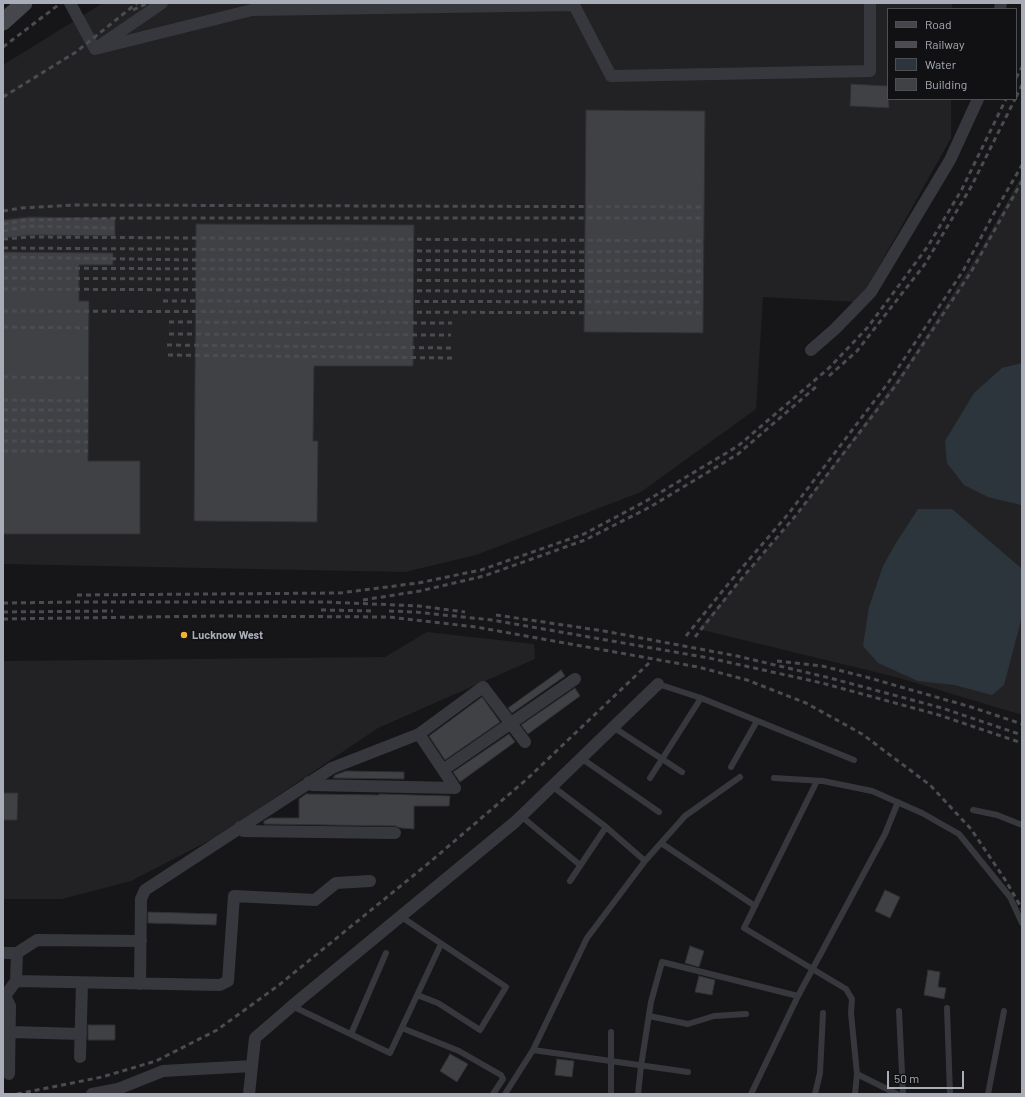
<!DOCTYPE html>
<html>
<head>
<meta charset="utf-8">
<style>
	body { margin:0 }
	#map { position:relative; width:1025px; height:1097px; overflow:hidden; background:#161618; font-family:Barlow,sans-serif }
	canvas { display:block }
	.frame { position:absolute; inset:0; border:4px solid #a8adb8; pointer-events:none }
	.legend { position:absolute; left:887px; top:8px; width:130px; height:92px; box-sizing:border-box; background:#111113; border:1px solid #4d4f55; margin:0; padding:5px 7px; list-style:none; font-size:12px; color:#a8adb8 }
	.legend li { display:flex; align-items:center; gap:8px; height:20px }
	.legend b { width:20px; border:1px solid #4d4f55 }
	.scale { position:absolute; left:887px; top:1071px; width:77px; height:18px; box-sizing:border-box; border:2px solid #a8adb8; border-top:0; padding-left:5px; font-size:12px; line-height:14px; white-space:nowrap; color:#a8adb8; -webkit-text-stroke:3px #111113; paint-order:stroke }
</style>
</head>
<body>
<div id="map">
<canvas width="1025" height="1097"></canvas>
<div class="frame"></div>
<ul class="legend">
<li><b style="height:5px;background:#45474d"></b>Road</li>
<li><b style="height:5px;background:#4a4c52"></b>Railway</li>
<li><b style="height:11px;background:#2c353c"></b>Water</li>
<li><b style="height:11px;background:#404145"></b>Building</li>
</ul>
<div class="scale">50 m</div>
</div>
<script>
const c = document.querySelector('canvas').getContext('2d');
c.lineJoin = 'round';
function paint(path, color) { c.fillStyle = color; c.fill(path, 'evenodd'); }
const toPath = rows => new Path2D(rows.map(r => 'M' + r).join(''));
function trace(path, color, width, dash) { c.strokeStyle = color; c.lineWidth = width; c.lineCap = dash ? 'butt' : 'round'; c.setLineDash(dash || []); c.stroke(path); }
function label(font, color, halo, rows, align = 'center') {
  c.font = font + ' Barlow,sans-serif'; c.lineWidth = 3; c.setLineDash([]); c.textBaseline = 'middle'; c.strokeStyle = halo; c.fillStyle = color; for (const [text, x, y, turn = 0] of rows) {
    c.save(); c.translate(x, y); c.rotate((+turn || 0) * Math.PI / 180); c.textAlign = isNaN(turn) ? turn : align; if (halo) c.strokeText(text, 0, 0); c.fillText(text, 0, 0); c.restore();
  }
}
paint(toPath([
	[103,3,952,3,952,9,888,9,888,99,951,99,951,138,859,302,763,297,756,409,641,492,476,555,405,572,3,564,3,65],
	[1022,175,1022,715,896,677,698,629,792,521,905,368,980,251],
	[427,632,534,644,535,659,378,728,218,836,131,881,62,899,3,899,3,661,385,657]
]), '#222225');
paint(toPath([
	[1022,363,1022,504,1021,505,988,497,964,485,947,463,945,441,974,393,1002,368],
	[918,509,952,509,1021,568,1022,615,1019,628,1004,685,992,695,954,685,918,681,878,663,863,646,869,607,883,566,896,543]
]), '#2c353c');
const building = toPath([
	[851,84,888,86,889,108,850,106,851,84],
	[586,110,705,111,703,333,584,332,586,110],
	[29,217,115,218,115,236,31,235,3,238,3,220,29,217],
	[196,224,414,225,413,366,314,366,313,441,318,441,317,522,194,521,196,224],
	[3,252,113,253,113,265,79,265,79,301,89,301,88,461,140,461,140,534,3,534,3,252],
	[561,670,565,676,512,713,508,708,561,670],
	[575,688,580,696,528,734,521,725,575,688],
	[482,697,500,722,445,760,429,736,482,697],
	[509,734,515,742,460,782,453,772,509,734],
	[346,771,404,772,404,779,333,778,335,775,346,771],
	[3,793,18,793,17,820,3,820,3,793],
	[306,794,379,795,379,794,450,796,449,806,414,806,414,829,401,828,395,826,264,824,264,821,270,818,299,818,299,799,306,794],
	[885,890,900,897,890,918,875,911,885,890],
	[148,912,217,914,216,925,148,923,148,912],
	[690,946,704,951,699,967,685,963,690,946],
	[928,970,940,972,938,987,946,988,944,999,924,995,928,970],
	[699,976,715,980,712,995,695,992,699,976],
	[88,1025,115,1025,115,1040,88,1040,88,1025],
	[450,1054,468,1064,457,1082,440,1071,450,1054],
	[557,1059,574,1061,572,1077,555,1075,557,1059]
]);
paint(building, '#404145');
trace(building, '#303034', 1);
trace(toPath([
	[658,684,701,698,854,760],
	[613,727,682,772],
	[581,758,659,812],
	[731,767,757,721],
	[650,778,701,698],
	[774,778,823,781,872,791,922,813,959,834,1010,897,1022,923],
	[817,781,744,928,846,989,852,999,851,1013,857,1074,855,1094],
	[552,786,606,827,570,881],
	[973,810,997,815,1022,825],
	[521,816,580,865],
	[606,827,645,861],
	[661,843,755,906],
	[400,916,506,987,480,1030,438,1003,417,995],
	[292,1006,390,1053,441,944],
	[947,1008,950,1094],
	[899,1011,903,1094],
	[649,1016,688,1024,714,1016,746,1014],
	[402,1028,459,1051,501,1075,503,1079,493,1094],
	[611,1032,611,1094],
	[351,1034,386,953],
	[533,1050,587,938,645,861,685,816,740,777],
	[857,1074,897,1094],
	[505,1094,533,1050,688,1072],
	[638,1094,641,1066,651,1002,662,962,798,996],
	[751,1094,798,996,885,834,898,802],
	[815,1094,820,1073,823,1013],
	[988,1094,1004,1011]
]), '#37383d', 6);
trace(toPath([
	[70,3,95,49,162,3],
	[1000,9,1001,3],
	[95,49,252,10,574,5,611,76,870,71,870,3],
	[811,350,835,329,871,292,950,160,978,99],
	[419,734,455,788],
	[443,770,575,679],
	[309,782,312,785,455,788],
	[240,827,243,831,395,833],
	[3,953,17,953],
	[16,981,17,953,37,940,141,941],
	[140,984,141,899,145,890,332,768,419,734,483,687,525,742],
	[5,996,16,981,220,985,228,981,234,896,315,900,336,883,370,881],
	[5,996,10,1006,9,1074],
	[10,1032,81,1034],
	[80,1057,82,983],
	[92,1094,118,1089,163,1071,252,1066],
	[249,1094,255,1038,292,1006,515,822,658,684]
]), '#37383d', 12);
trace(toPath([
	[3,22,24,3]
]), '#45474d', 17);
trace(toPath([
	[133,10,148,3],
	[3,47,61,3],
	[1016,78,1022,67],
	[3,97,76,52,137,3],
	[1016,97,1022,85],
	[3,211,21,208,76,205,704,207],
	[3,224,26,220,127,218,704,218],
	[3,231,27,226,114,228],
	[3,239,30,237,704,241],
	[3,248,585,252,704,251],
	[3,257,195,260,704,261],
	[3,268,704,271],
	[3,278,703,282],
	[3,289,703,292],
	[163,301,703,302],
	[3,311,703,313],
	[169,322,452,323],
	[3,327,88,328],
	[169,334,451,335],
	[167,345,453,348],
	[168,355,452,358],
	[829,376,857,351,925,264,971,187,1015,99],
	[3,377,88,378],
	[3,400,88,401],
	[3,410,88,410],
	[3,420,88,421],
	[3,431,88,431],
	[3,441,88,442],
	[3,451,88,451],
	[77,595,340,593,418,583,481,570,584,534,646,501,738,446,829,368,868,327,928,246,962,189,1006,99],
	[363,600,420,591,484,576,585,540,650,507,738,454,817,386],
	[3,603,77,602,326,602,419,606,465,612],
	[321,610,373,611],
	[389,611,415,612,492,620,709,658,822,683,939,715,1022,743],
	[3,612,113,611],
	[496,615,604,631,737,656,830,678,942,708,1022,735],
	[3,619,216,616,389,617,476,627,698,667,747,680,806,703,862,734,930,785,971,829,1006,881,1022,909],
	[686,636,729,583,789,513,888,383,963,271,993,215,1022,165],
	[695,637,737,584,797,514,896,385,971,272,1022,181],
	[777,661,822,666,866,677,971,707,1022,724],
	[17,1094,102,1077,156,1061,217,1030,279,985,430,862,527,779,649,663]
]), '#4a4c52', 3, [5, 4]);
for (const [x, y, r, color] of [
	[184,635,4,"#f2b134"]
]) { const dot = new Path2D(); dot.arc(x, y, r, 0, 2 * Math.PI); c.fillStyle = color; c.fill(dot); trace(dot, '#111113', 1.5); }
label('bold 11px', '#a8adb8', '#111113', [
	["Lucknow West",192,635]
], 'left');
</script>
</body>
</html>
